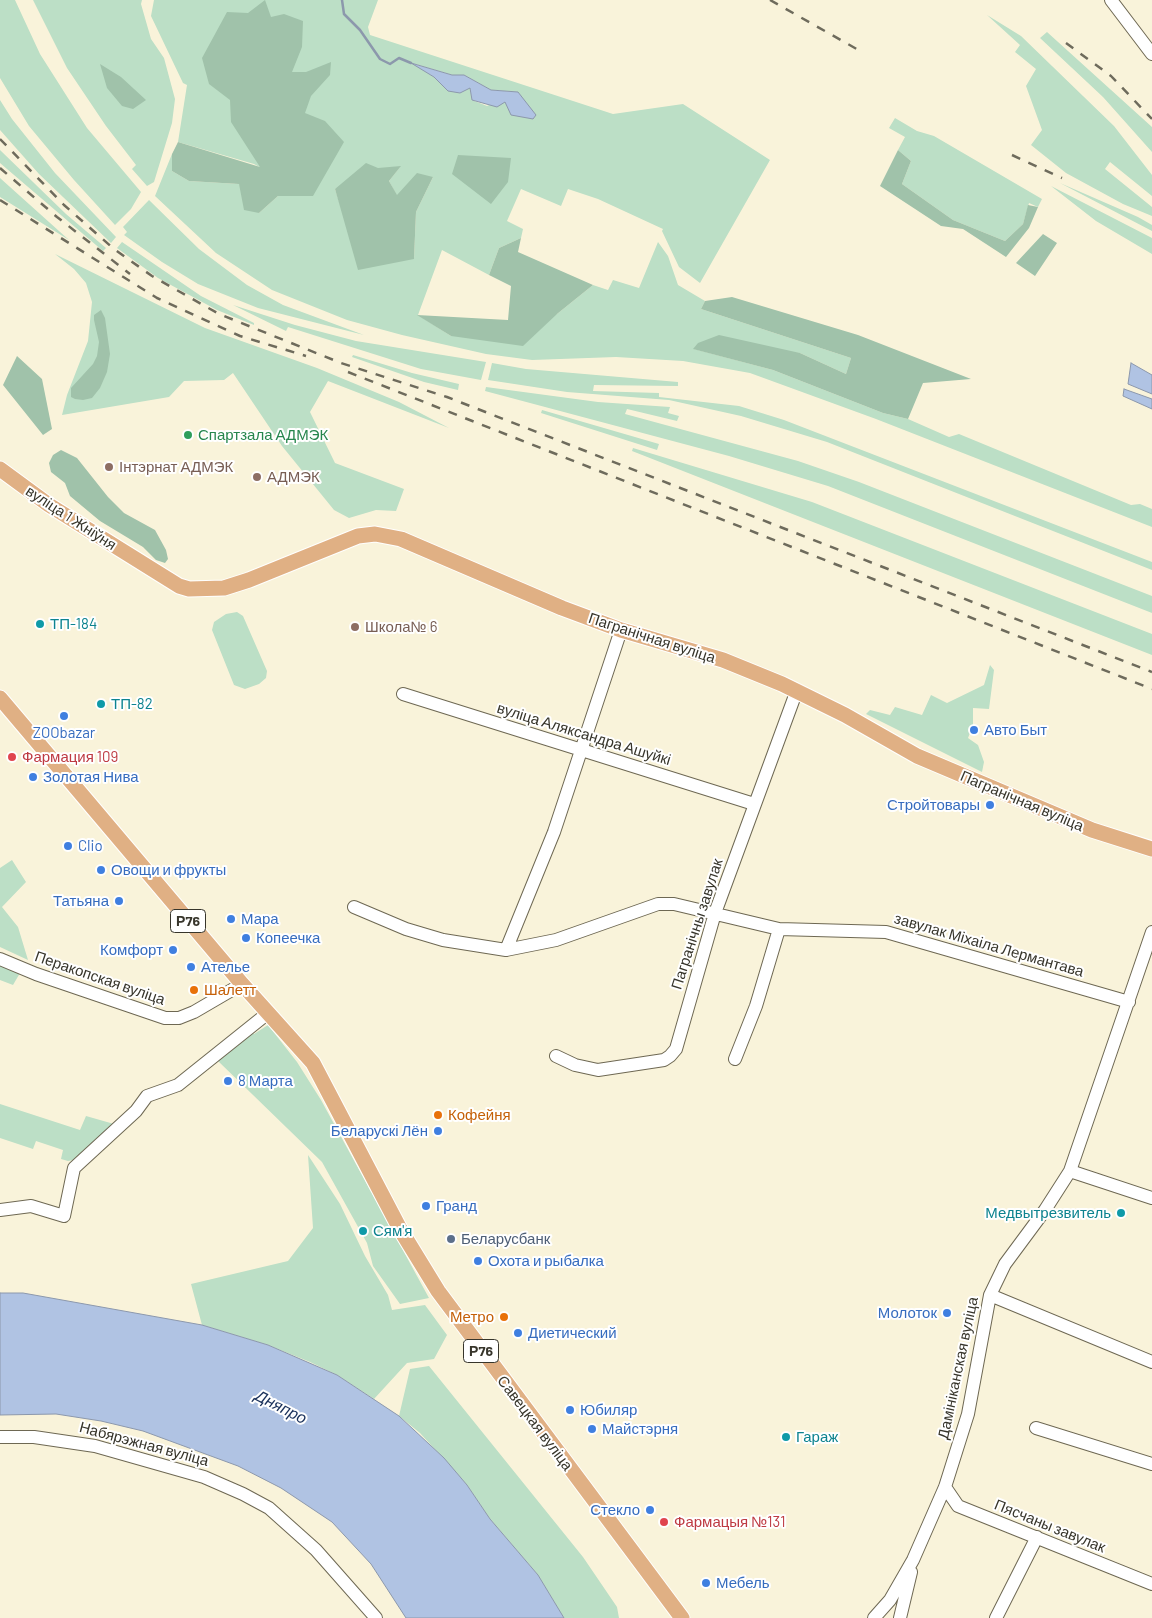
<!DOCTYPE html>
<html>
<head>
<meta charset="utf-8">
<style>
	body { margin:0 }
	canvas { display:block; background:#f9f3da }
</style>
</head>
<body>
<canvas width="1152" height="1618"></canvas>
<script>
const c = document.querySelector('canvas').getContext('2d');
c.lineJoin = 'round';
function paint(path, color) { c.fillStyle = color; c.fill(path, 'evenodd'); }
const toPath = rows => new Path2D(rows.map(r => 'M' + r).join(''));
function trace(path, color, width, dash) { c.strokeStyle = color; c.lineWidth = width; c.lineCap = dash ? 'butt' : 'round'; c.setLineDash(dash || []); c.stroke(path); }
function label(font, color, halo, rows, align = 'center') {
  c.font = font + ' Barlow,sans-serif'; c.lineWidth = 4; c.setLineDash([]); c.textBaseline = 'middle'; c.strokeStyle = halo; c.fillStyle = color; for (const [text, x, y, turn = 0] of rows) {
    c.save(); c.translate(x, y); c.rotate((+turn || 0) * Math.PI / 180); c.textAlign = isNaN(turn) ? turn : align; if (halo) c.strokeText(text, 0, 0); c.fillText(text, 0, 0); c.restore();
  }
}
paint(toPath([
	[0,0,15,0,40,54,87,128,141,192,131,209,115,225,74,180,29,126,0,78],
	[33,0,142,0,141,4,151,39,164,58,175,99,172,123,154,182,147,186,132,169,136,165,106,126,67,68],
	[154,0,378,0,368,27,370,35,613,114,683,104,770,160,700,283,679,267,662,231,663,229,598,199,568,189,561,206,521,189,507,221,523,229,521,238,499,248,489,275,442,250,418,315,451,336,557,314,593,285,608,290,613,280,639,288,658,242,668,256,678,285,705,301,701,309,851,358,846,374,800,353,694,349,773,370,883,413,908,419,949,437,959,434,1131,505,1140,504,1152,509,1152,527,876,419,750,373,683,361,616,357,532,360,486,354,402,335,347,320,272,290,216,253,155,196,172,154,172,171,189,181,239,184,259,213,278,196,311,196,254,164,178,142,187,85,183,83,151,16],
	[415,64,452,75,464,75,491,90,517,92,487,106,472,100,470,87,448,91,434,77],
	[400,167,389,181,397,196,433,177,416,212,414,259,344,217,335,189],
	[987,15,1021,36,1114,126,1152,175,1152,196,1110,162,1105,169,1152,207,1152,216,1123,204,1066,173,1031,145,1042,130,1026,86,1036,69,1015,52,1020,45],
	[1047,32,1152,127,1152,152,1103,97,1040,38],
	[0,100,12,119,55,173,116,237,111,243,39,174,0,130],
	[895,118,917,131,934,136,1042,199,1038,207,1029,203,1023,224,1005,241,953,220,902,184,911,161,898,150,905,137,889,128],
	[0,150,66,214,106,248,103,251,7,169,0,163],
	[0,178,69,240,0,197],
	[1060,183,1138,217,1152,225,1152,231],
	[1051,186,1152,238,1152,254,1096,221],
	[149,200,199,249,247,285,283,305,364,335,258,308,198,284,162,262,124,235,127,232,123,227],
	[122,242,201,296,254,323,254,325,217,310,158,278,117,248],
	[55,254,205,328,317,368,399,402,449,428,328,381,310,412,335,463,404,489,396,511,376,510,349,518,334,510,282,446,233,373,224,380,184,381,169,397,62,415,67,395,88,341,92,302,86,283,74,269],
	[233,305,295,325,356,341,486,362,481,380,421,369,288,327,286,331],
	[353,355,412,373,459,384,458,390,424,382,352,357],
	[492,363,526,369,678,382,678,386,594,385,593,391,659,393,659,397,739,406,784,420,1152,562,1152,570,827,442,741,416,669,400,567,392,488,380],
	[486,387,598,402,670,407,668,413,679,416,677,421,627,409,625,414,798,461,859,482,1152,596,1152,613,828,486,729,456,485,391],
	[542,410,659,444,657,450,541,413],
	[633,448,812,502,1152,634,1152,655,632,451],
	[237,612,243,616,267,671,266,678,259,684,245,689,234,685,212,630,214,622,226,614],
	[990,665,994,670,989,709,973,708,973,725,968,738,978,745,984,762,982,772,866,714,870,710,890,715,895,707,922,715,931,695,947,703,984,685],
	[12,860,26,882,2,907,18,927,28,960,0,947,0,868],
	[0,965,20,973,13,985,0,980],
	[268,1025,297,1062,321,1100,429,1298,400,1304,373,1266,367,1243,322,1162,218,1061,251,1032,254,1034],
	[0,1104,80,1130,86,1116,114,1124,74,1160,68,1161,61,1159,63,1150,36,1141,33,1149,0,1138],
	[308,1155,340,1204,365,1256,388,1295,392,1310,425,1305,447,1335,434,1359,407,1363,374,1399,337,1375,310,1362,268,1345,202,1325,191,1284,288,1261,313,1228],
	[429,1366,583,1557,617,1607,619,1618,564,1618,538,1575,490,1519,467,1485,420,1433,399,1416,410,1369]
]), '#bcdfc6');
paint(toPath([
	[265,0,271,17,284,14,303,21,302,47,292,72,306,72,331,62,330,75,311,96,305,113,325,121,344,142,313,196,278,196,259,213,244,210,239,184,189,181,172,171,172,154,178,142,260,167,231,122,230,100,209,84,202,58,227,12,248,13],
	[100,64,121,77,146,100,133,109,122,106,107,88],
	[898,150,911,161,902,184,953,220,1005,241,1023,224,1028,205,1038,207,1029,228,1006,257,963,229,941,226,880,186],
	[458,155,511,158,508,182,491,204,452,174],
	[366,163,378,168,401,166,389,181,397,195,417,173,433,177,416,212,414,259,358,270,335,189],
	[1043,234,1057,243,1035,276,1016,263],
	[521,238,518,252,593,285,557,314,523,346,451,336,417,315,508,320,511,286,489,275,499,248],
	[732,297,858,335,971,379,923,383,908,419,883,413,773,370,693,349,698,343,719,335,800,353,846,374,851,358,701,309,705,301],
	[101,310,105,318,110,354,107,372,100,388,92,398,83,400,75,399,71,397,71,388,93,364,97,356,99,342,94,320,94,315],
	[17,356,42,379,52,429,43,435,3,385],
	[61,450,77,458,108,497,124,513,155,530,166,550,168,559,165,563,156,560,143,547,100,521,70,496,65,483,51,472,49,463,53,455]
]), '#a0c2aa');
const water = toPath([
	[411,63,452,75,464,75,491,90,518,92,536,115,533,119,511,115,505,102,497,107,472,100,470,88,460,93,448,91,434,77,411,63],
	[1131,363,1152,375,1152,394,1128,384,1131,363],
	[1124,389,1152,399,1152,409,1123,396,1124,389],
	[0,1293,23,1293,202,1325,268,1345,337,1375,399,1416,444,1458,467,1485,490,1519,538,1575,564,1618,406,1618,371,1564,332,1522,281,1488,238,1466,143,1431,101,1421,56,1414,0,1415,0,1293]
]);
paint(water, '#b0c3e3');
trace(water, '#8c98ac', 1);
trace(toPath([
	[342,0,344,14,360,30,380,59,390,64,399,58,411,63]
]), '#8c98ac', 2.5);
const minor = toPath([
	[1111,0,1152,54],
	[403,694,754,804],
	[354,907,406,929,443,940,506,950,556,940,658,904,674,904,779,929,886,932,1129,1002],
	[506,950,554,832,621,630],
	[0,959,36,974,165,1018,179,1018,194,1012,242,984],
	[556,1056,575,1065,598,1070,664,1060,670,1056,676,1049,715,913,797,690],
	[735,1059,756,1006,779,929],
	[1070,1171,1152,1198],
	[0,1210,31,1206,64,1216,74,1168,136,1111,147,1096,178,1085,268,1013],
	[990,1295,1152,1362],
	[1036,1428,1152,1464],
	[0,1437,34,1437,95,1446,204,1477,243,1494,269,1508,316,1550,376,1618],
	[945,1487,958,1506,1152,1584],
	[874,1618,890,1600,913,1560,945,1487,968,1414,990,1295,1005,1264,1045,1210,1070,1171,1152,932],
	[900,1618,911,1572],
	[996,1618,1037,1537]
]);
const major = toPath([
	[0,469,49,505,179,586,189,589,224,588,249,580,358,536,375,534,401,539,562,608,621,630,723,660,782,684,845,715,917,756,1092,830,1152,849],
	[0,698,242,984,313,1063,400,1229,438,1291,682,1618]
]);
trace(minor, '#6e6853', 14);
trace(major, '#fff', 17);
trace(minor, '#fff', 12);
trace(major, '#e0b084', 15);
trace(toPath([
	[770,0,862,52],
	[1066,43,1111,76,1152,119],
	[0,139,64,205,114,249,152,276,219,314,341,363,447,397,1152,672],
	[1012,155,1062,178],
	[0,168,57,217,130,274],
	[0,200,157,298,240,336,306,356],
	[348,372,1152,689]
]), '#6e6b5c', 2.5, [9, 9]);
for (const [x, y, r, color] of [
	[188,435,5,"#2e9e5b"],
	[109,467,5,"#8d6e63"],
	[257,477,5,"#8d6e63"],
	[40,624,5,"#0f9aa8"],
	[355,627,5,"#8d6e63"],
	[101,704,5,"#0f9aa8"],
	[64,716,5,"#3f7fe0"],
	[974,730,5,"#3f7fe0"],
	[12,757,5,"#e0444e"],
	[33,777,5,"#3f7fe0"],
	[990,805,5,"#3f7fe0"],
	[68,846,5,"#3f7fe0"],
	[101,870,5,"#3f7fe0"],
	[119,901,5,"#3f7fe0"],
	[231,919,5,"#3f7fe0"],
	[246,938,5,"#3f7fe0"],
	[173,950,5,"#3f7fe0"],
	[191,967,5,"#3f7fe0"],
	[194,990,5,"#e8710a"],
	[228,1081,5,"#3f7fe0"],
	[438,1115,5,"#e8710a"],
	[438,1131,5,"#3f7fe0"],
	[426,1206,5,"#3f7fe0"],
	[1121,1213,5,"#0f9aa8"],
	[363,1231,5,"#0f9aa8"],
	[451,1239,5,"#5c6f8a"],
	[478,1261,5,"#3f7fe0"],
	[947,1313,5,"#3f7fe0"],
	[504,1317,5,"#e8710a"],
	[518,1333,5,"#3f7fe0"],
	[570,1410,5,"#3f7fe0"],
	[592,1429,5,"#3f7fe0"],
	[786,1437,5,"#0f9aa8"],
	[650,1510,5,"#3f7fe0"],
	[664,1522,5,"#e0444e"],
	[706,1583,5,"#3f7fe0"]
]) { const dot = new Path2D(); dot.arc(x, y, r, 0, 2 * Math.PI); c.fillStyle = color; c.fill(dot); trace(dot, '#fff', 2); }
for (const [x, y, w] of [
	[188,921,35],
	[481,1351,35]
]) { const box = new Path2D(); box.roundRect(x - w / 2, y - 11.5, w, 23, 4); c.fillStyle = '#fff'; c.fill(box); trace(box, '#37352b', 1); }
label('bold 14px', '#37352b', null, [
	["Р76",188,921],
	["Р76",481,1351]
]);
label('15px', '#27864d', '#fff', [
	["Спартзала АДМЭК",198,435]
], 'left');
label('15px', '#785e54', '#fff', [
	["Інтэрнат АДМЭК",119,467],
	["АДМЭК",267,477],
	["Школа№ 6",365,627]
], 'left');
label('15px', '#37352b', '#fff', [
	["вуліца 1 Жніўня",71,518,33],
	["Пагранічная вуліца",652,638,18],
	["вуліца Аляксандра Ашуйкі",584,734,17],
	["Пагранічная вуліца",1022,801,23],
	["Пагранічны завулак",697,924,-72],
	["завулак Міхаіла Лермантава",989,945,16],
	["Перакопская вуліца",100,978,19],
	["Дамініканская вуліца",958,1368,-78],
	["Савецкая вуліца",535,1423,53],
	["Набярэжная вуліца",144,1444,15],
	["Пясчаны завулак",1050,1526,22]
]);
label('15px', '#0d838f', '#fff', [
	["ТП-184",50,624],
	["ТП-82",111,704],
	["Медвытрезвитель",1111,1213,"right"],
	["Сям'я",373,1231],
	["Гараж",796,1437]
], 'left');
label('15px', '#366cbe', '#fff', [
	["Авто Быт",984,730],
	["ZOObazar",64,733,"center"],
	["Золотая Нива",43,777],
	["Стройтовары",980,805,"right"],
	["Clio",78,846],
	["Овощи и фрукты",111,870],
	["Татьяна",109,901,"right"],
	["Мара",241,919],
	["Копеечка",256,938],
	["Комфорт",163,950,"right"],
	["Ателье",201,967],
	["8 Марта",238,1081],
	["Беларускі Лён",428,1131,"right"],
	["Гранд",436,1206],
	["Охота и рыбалка",488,1261],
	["Молоток",937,1313,"right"],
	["Диетический",528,1333],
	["Юбиляр",580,1410],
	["Майстэрня",602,1429],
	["Стекло",640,1510,"right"],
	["Мебель",716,1583]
], 'left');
label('15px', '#be3a42', '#fff', [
	["Фармация 109",22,757],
	["Фармацыя №131",674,1522]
], 'left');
label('15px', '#c56008', '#fff', [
	["Шалетт",204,990],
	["Кофейня",448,1115],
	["Метро",494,1317,"right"]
], 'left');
label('15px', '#4e5e75', '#fff', [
	["Беларусбанк",461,1239]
], 'left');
label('italic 16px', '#19305a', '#fff', [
	["Дняпро",281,1407,27]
]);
</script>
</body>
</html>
